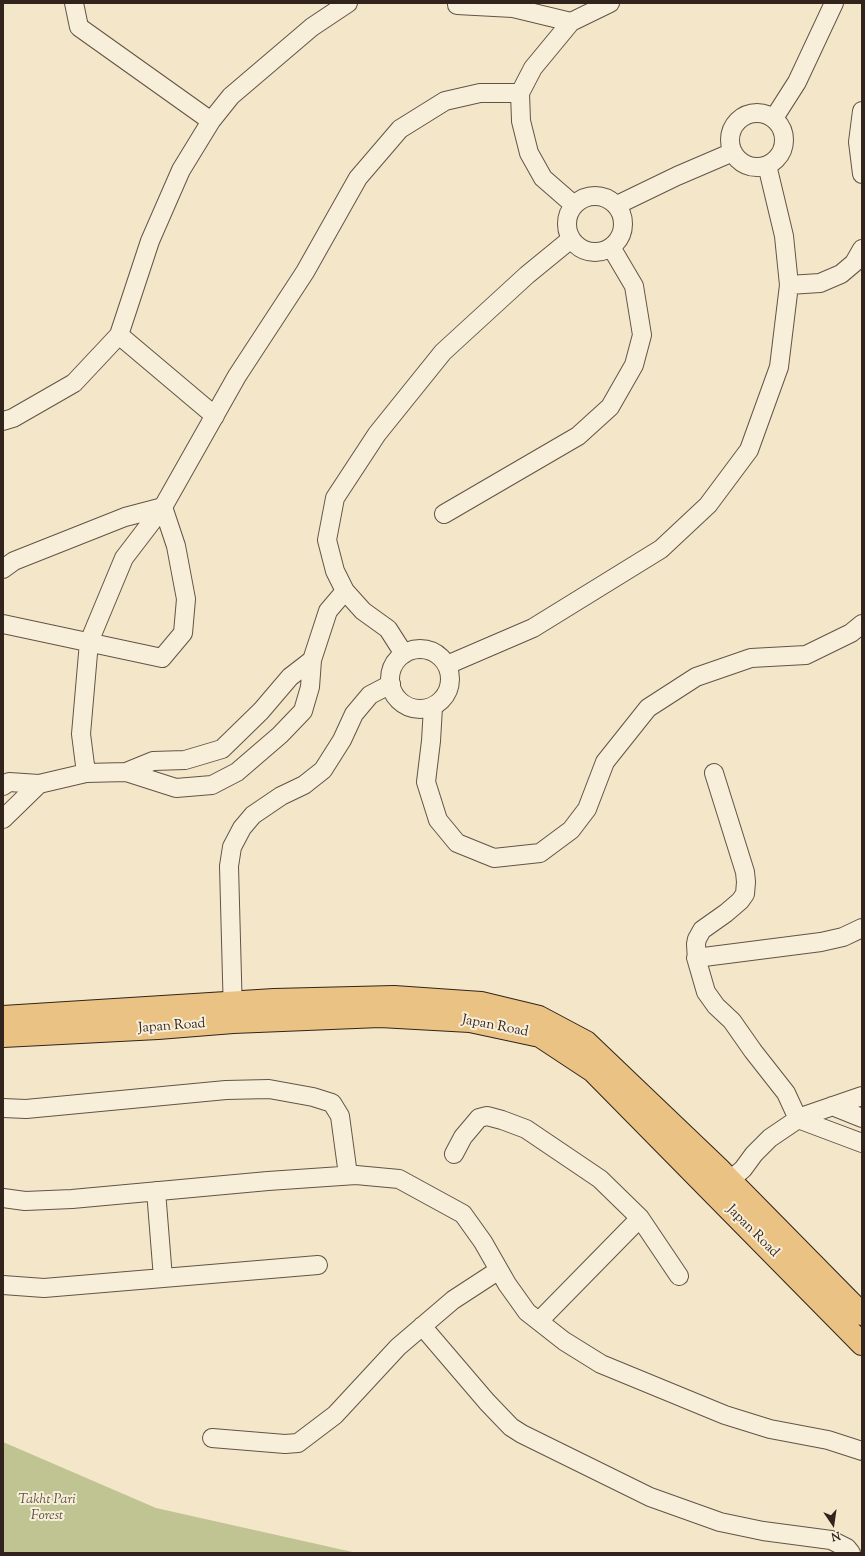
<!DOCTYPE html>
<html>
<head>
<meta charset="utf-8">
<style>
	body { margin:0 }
	#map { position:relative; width:865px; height:1556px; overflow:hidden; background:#f4e6c8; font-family:"Sorts Mill Goudy",serif }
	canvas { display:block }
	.frame { position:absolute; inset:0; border:4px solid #32231c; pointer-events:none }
	.north { position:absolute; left:813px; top:1504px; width:40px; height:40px; -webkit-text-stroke:3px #f8efdb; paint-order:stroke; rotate:167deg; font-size:11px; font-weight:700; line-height:16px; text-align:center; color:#32231c }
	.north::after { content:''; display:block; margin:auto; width:14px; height:18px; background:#32231c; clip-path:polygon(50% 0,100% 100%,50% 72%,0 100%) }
</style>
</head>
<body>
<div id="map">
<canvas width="865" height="1556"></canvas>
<div class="frame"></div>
<div class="north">N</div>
</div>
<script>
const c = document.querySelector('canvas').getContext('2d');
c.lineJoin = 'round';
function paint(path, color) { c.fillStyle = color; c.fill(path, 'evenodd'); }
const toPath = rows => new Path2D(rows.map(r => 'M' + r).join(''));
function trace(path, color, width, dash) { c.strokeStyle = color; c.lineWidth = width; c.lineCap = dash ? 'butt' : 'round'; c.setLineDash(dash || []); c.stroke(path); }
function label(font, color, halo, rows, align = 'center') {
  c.font = font + ' "Sorts Mill Goudy",serif'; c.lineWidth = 4; c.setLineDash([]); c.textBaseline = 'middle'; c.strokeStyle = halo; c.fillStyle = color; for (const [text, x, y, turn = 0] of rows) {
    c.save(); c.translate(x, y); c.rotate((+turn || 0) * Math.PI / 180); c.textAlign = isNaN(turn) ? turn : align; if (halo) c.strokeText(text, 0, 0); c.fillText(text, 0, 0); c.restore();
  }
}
paint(toPath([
	[3,1442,156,1508,357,1553,3,1553]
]), '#c0c392');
const minor = toPath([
	[74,3,79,27,211,121],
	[457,5,513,8,571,22],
	[862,111,858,142,862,174],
	'730 140a27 27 0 1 1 54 0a27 27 0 1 1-54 0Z',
	[774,118,797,82,834,3],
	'567 224a28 28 0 1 1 56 0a28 28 0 1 1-56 0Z',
	[574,205,543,178,529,153,521,121,520,93,533,68,571,22,610,3],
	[617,205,677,176,733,152],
	[789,285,820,283,841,274,854,263,862,249],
	[119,335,215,416],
	[3,421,13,418,74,383,119,335,150,241,181,170,211,121,231,96,312,27,348,3],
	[444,514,578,436,610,407,634,365,642,335,634,286,611,247],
	[3,569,14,561,125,517,163,507,176,546,186,599,183,633,162,658,3,624],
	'390 679a30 30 0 1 1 60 0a30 30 0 1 1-60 0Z',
	[404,654,388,629,363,611,345,591,335,571,327,540,335,498,377,434,443,352,527,275,571,239],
	[447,665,533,628,661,549,708,505,749,450,779,367,789,285,784,236,767,165],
	[433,707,431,741,426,782,438,820,457,843,494,858,540,853,571,830,587,809,605,762,648,708,696,677,751,658,806,655,851,633,862,624],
	[126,772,153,761,185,760,222,749,261,711,290,677,312,660],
	[86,773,81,734,89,642,124,558,163,507,237,376,305,272,358,178,400,129,445,101,480,93,520,93],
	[714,773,745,872,746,882,745,894,740,901,726,913,702,930,697,939,696,944,697,961,706,992,716,1006,732,1021,753,1051,786,1093,798,1119,862,1143],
	[3,786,9,782,39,784,86,773,126,772,176,788,212,785,237,772,280,735,303,711,310,687,312,660,328,611,345,591],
	[3,819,39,784],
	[696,958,821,942,843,937,862,928],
	[233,1015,229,866,232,847,242,828,253,815,281,796,304,785,323,770,342,740,354,714,370,695,391,684],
	[832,1106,862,1118],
	[3,1108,26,1109,226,1090,269,1089,313,1097,332,1103,340,1116,348,1175],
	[454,1154,463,1137,479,1118,487,1116,502,1120,526,1129,600,1179,640,1218,679,1276],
	[720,1189,743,1169,754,1154,770,1138,801,1117,862,1096],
	[156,1191,163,1278],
	[3,1198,25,1201,72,1199,268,1181,356,1175,399,1179,463,1214,483,1242,507,1284,527,1312,564,1341,601,1364,725,1415,770,1429,828,1440,862,1451],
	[3,1285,44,1288,318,1265],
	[539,1321,640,1218],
	[422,1326,487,1402,511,1427,522,1434,650,1497,720,1522,763,1531,831,1540,847,1548,851,1553],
	[212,1438,285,1444,298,1443,335,1415,398,1347,453,1300,499,1270]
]);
const major = toPath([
	[3,1017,274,1000,394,997,481,1003,539,1017,586,1042,719,1169,862,1314],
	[3,1036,158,1028,233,1022,380,1016,470,1021,540,1036,593,1071,862,1344]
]);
trace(minor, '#625447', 20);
trace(major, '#32231c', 24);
trace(minor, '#f8efdb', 18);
trace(major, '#eac384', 22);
label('14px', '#32231c', '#f8efdb', [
	["Japan Road",172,1027,-4],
	["Japan Road",495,1027,11],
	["Japan Road",752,1232,45]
]);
label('italic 14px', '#5d533f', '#f8efdb', [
	["Takht Pari",47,1501],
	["Forest",47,1517]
]);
</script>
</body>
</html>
